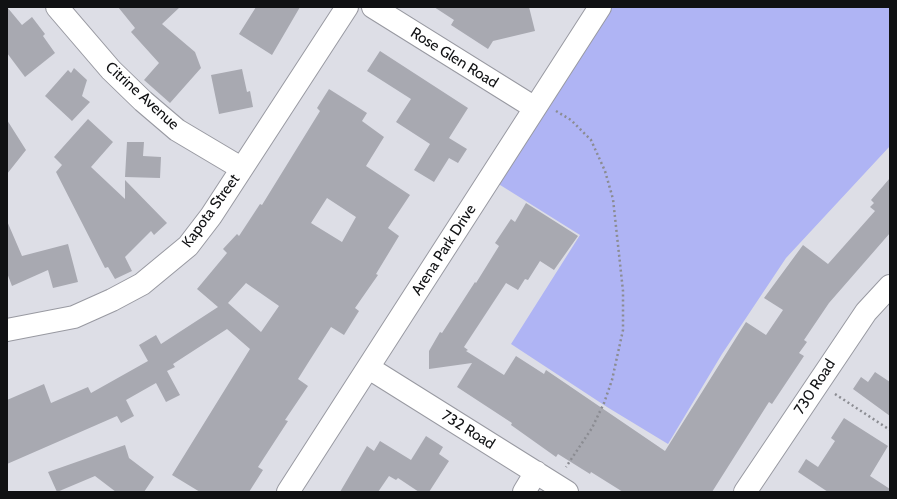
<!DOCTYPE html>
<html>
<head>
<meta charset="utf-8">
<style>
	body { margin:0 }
	#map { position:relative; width:897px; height:499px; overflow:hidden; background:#dddee6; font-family:Cabin,sans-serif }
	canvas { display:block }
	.frame { position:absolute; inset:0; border:8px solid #101113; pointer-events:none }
</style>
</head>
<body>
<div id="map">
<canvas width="897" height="499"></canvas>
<div class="frame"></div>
</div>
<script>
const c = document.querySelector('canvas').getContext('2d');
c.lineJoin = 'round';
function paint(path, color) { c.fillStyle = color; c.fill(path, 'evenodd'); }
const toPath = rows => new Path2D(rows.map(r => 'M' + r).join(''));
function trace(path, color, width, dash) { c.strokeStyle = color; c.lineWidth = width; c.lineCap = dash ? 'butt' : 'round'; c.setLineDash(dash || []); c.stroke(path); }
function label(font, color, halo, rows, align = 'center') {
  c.font = font + ' Cabin,sans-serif'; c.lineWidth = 3; c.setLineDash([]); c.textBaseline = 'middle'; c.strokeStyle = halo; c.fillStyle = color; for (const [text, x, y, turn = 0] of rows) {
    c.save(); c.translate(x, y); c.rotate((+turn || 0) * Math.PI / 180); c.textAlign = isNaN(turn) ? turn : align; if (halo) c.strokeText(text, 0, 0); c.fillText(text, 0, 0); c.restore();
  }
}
paint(toPath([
	[599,7,890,7,890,146,786,258,722,354,668,444,607,407,511,344,580,235,489,178]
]), '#afb4f4');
paint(toPath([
	[7,7,22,25,32,17,45,34,43,36,55,53,25,77,7,53],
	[118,7,180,7,162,24,195,52,201,68,170,103,144,80,159,63,131,32,135,28],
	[256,7,300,7,272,55,239,34],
	[434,7,529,7,535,31,493,41,488,49,451,25,454,20],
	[380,51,468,108,449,138,467,149,458,163,449,158,434,182,414,170,430,144,396,122,411,99,367,71],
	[74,68,87,80,82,96,90,102,72,121,45,96,68,70,71,73],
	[242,69,247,92,250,91,253,107,219,114,211,75],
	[329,89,367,113,362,121,384,137,366,166,410,195,388,228,399,236,376,274,378,275,355,308,359,311,344,335,331,327,308,363,298,379,308,386,285,420,288,421,258,467,263,470,249,492,200,492,172,475,250,349,227,329,173,364,175,367,167,371,180,395,166,402,156,383,126,400,134,416,121,423,117,416,7,464,7,400,44,384,51,403,88,387,91,393,148,361,139,345,156,335,161,344,218,307,197,289,227,253,223,249,237,234,239,236,260,204,262,205,320,111,317,108],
	[327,198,356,217,342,242,311,223],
	[246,283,279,306,261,332,228,303],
	[88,119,113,142,91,167,125,199,125,180,167,223,154,235,151,231,125,257,132,271,115,279,108,267,105,268,56,172,62,165,54,157],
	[7,120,26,150,7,174],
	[127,142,144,142,143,156,161,157,160,178,125,177],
	[890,178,890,233,829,303,804,340,807,342,799,353,804,356,772,404,769,402,712,492,623,492,591,472,590,474,558,454,556,457,511,425,512,423,457,387,472,363,429,369,429,351,440,332,442,333,475,282,476,283,499,246,495,243,511,219,515,222,526,203,578,236,554,270,540,261,528,280,525,279,518,290,506,283,464,347,468,350,466,351,504,375,516,356,544,374,546,370,665,451,746,322,766,335,783,310,764,298,803,245,828,264,875,211,870,207,874,203,871,200],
	[7,221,22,256,68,244,78,282,53,288,48,270,12,286,7,273],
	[875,372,890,382,890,416,853,389,861,377,868,382],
	[844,418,888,446,870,476,890,489,890,492,828,492,798,472,806,459,818,467,835,441,831,438],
	[426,436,443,447,439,454,449,461,429,492,419,492,398,478,396,480,389,476,378,492,340,492,367,446,374,451,380,441,411,460],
	[125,445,129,458,154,477,144,492,116,492,95,476,57,492,48,472]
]), '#a8a9b1');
const minor = toPath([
	[57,7,111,70,143,101,177,130,241,168],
	[373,7,535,108],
	[7,330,74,317,112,300,142,284,188,246,211,216,347,7],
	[369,368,567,492],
	[288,492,600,7],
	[524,492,536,472],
	[745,492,866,312,890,286]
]);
trace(minor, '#9899a1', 24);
trace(toPath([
	[556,111,571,120,591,140,605,171,613,199,623,291,623,330,612,380,604,403,592,428,566,467],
	[835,394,890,430]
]), '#8b8c92', 2.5, [2, 3]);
trace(minor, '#fff', 22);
label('15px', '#101113', '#fff', [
	["Rose Glen Road",454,58,32],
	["Citrine Avenue",142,96,42],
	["Kapota Street",211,211,-54],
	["Arena Park Drive",444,250,-57],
	["730 Road",815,387,-57],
	["732 Road",468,430,32]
]);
</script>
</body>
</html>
